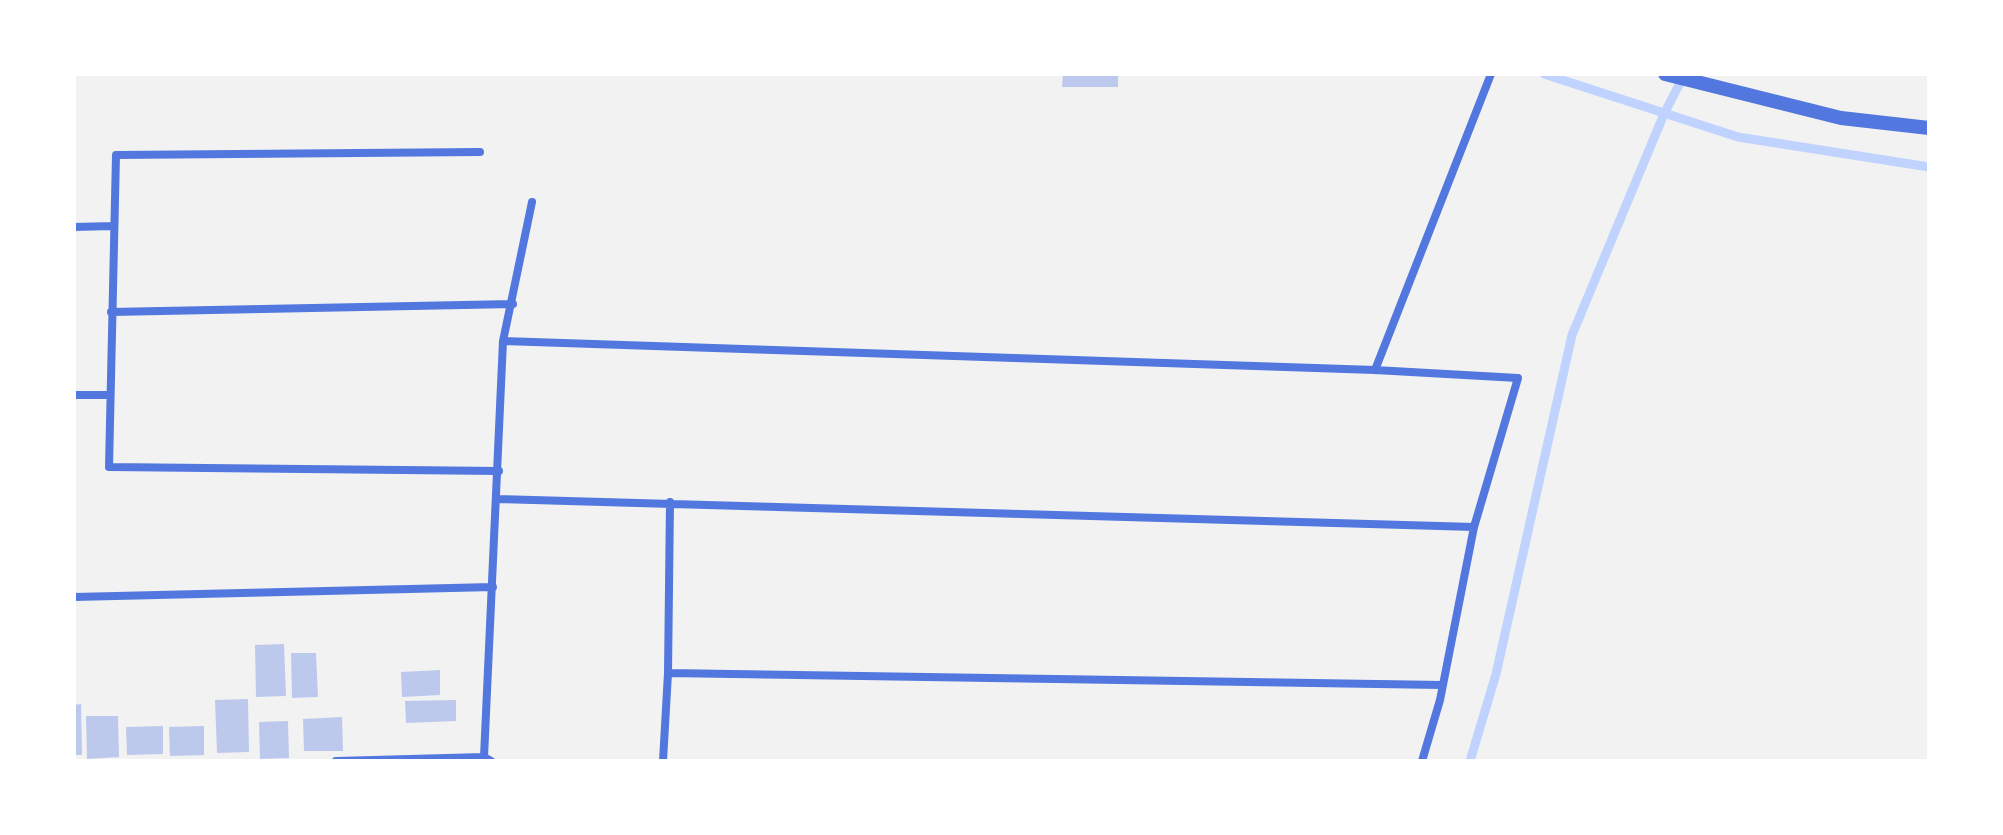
<!DOCTYPE html>
<html>
<head>
<meta charset="utf-8">
<style>
	body { margin:0 }
	#map { position:relative; width:2003px; height:835px; overflow:hidden; background:#f2f2f2; font-family:Ubuntu,sans-serif }
	canvas { display:block }
	.frame { position:absolute; inset:0; border:76px solid #fff; pointer-events:none }
</style>
</head>
<body>
<div id="map">
<canvas width="2003" height="835"></canvas>
<div class="frame"></div>
</div>
<script>
const c = document.querySelector('canvas').getContext('2d');
c.lineJoin = 'round';
const toPath = rows => new Path2D(rows.map(r => 'M' + r).join(''));
function trace(path, color, width, dash) { c.strokeStyle = color; c.lineWidth = width; c.lineCap = dash ? 'butt' : 'round'; c.setLineDash(dash || []); c.stroke(path); }
function paint(path, color) { c.fillStyle = color; c.fill(path, 'evenodd'); }
trace(toPath([
	[1544,74,1738,137,1929,167],
	[1470,761,1496,674,1572,335,1664,114,1683,77]
]), '#bfd3fe', 9);
paint(toPath([
	[1063,74,1118,74,1118,87,1062,87],
	[284,644,286,696,256,697,255,645],
	[291,653,316,653,318,697,292,698],
	[440,670,440,695,402,697,401,672],
	[248,699,249,752,217,753,215,700],
	[456,700,456,721,406,723,405,701],
	[81,704,82,755,74,755,74,705],
	[86,716,118,716,119,757,87,759],
	[342,717,343,751,304,751,303,719],
	[288,721,289,758,260,759,259,722],
	[163,726,163,754,127,755,126,727],
	[204,726,204,755,170,756,169,727]
]), '#bdc9ec');
trace(toPath([
	[480,152,116,155,109,467,499,471],
	[74,227,113,226],
	[111,312,513,304],
	[503,341,1375,370,1518,378,1474,527,1440,700,1422,761],
	[1375,370,1491,74],
	[74,395,110,395],
	[498,499,1474,527],
	[74,597,493,587],
	[668,673,1442,685],
	[484,757,503,341,532,202],
	[336,761,484,757,491,761],
	[663,761,668,673,670,502]
]), '#5277de', 8);
trace(toPath([
	[1665,74,1841,118,1929,128]
]), '#5277de', 14);
</script>
</body>
</html>
